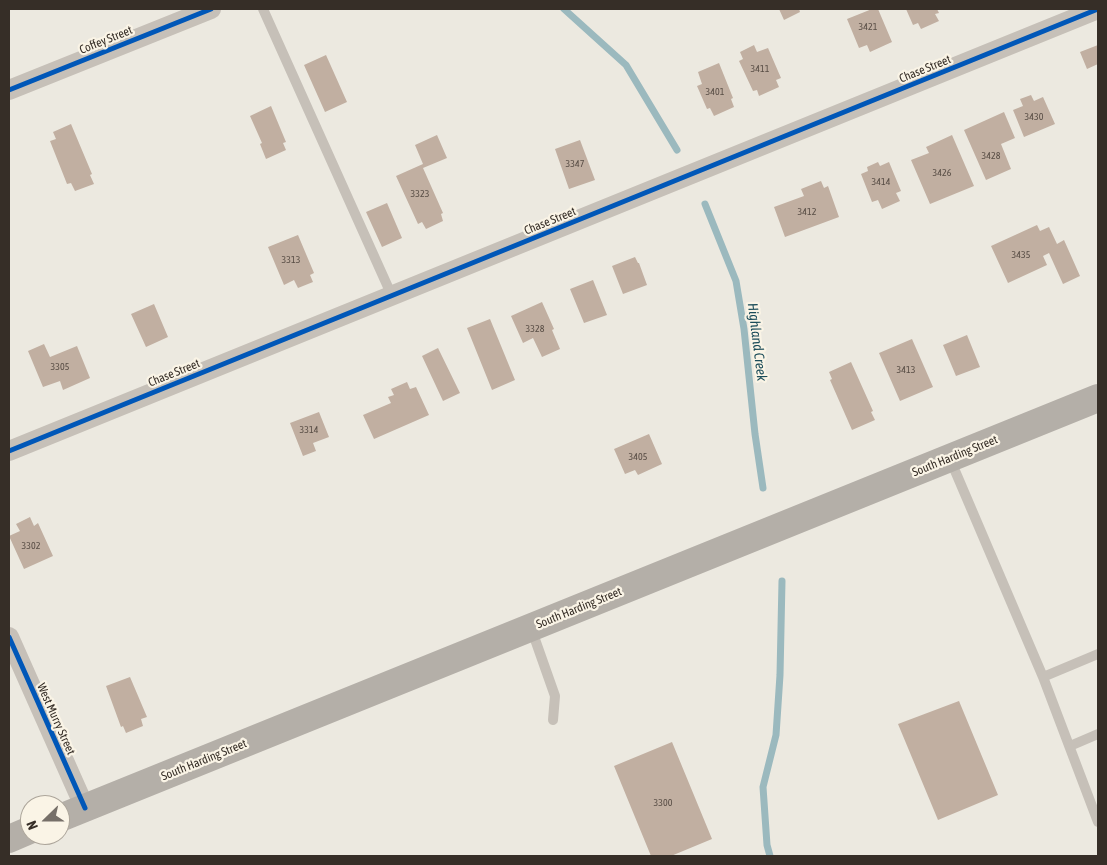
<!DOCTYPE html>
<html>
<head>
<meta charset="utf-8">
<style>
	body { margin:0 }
	#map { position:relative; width:1107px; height:865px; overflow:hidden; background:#ece9e0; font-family:"Asap Condensed",sans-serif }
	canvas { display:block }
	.frame { position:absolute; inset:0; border:10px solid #362e27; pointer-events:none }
	.north { position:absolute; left:20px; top:795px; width:50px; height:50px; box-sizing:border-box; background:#faf4e6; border:1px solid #aca59a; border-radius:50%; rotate:248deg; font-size:14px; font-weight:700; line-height:20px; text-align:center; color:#362e27 }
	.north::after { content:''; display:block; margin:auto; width:18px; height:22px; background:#766f68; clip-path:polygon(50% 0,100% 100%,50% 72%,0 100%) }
</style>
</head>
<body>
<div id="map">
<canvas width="1107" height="865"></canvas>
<div class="frame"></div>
<div class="north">N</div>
</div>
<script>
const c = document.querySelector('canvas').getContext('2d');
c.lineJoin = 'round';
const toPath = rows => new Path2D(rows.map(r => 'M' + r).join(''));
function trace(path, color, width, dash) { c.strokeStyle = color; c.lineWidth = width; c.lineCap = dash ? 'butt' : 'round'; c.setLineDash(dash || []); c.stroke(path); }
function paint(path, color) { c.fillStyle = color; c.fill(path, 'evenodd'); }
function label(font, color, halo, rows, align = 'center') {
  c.font = font + ' "Asap Condensed",sans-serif'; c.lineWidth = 4.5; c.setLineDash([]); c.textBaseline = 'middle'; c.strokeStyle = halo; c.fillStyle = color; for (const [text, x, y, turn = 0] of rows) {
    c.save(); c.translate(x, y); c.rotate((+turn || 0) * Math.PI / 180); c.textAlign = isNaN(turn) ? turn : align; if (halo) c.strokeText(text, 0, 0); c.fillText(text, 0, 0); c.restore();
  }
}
trace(toPath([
	[564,9,626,65,677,150],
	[705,204,736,281,744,329,755,434,763,488],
	[770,856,767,845,763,787,776,735,780,675,782,581]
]), '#9bb9be', 7);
paint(toPath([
	[779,9,799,9,800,12,784,20],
	[872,9,878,9,892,42,870,52,867,45,859,48,847,19],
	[906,9,937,9,939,13,935,14,939,21,921,29,918,23,913,25],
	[754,45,757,52,768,48,781,78,776,80,779,87,759,96,757,90,753,91,739,61,743,59,740,52],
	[1098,45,1098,64,1087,69,1080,52],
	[326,55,347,102,325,112,304,65],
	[719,63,733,98,731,99,734,107,714,116,710,108,707,109,697,86,702,84,698,72],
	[1031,95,1034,101,1043,97,1055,124,1024,137,1013,110,1023,106,1020,99],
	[271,106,286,142,283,143,286,150,266,159,260,144,262,143,250,116],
	[1004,112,1015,138,1001,144,1011,169,986,180,964,130],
	[71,124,92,174,90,175,94,184,75,191,71,183,67,184,50,141,56,139,53,132],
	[437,135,447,158,423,168,443,213,441,214,443,221,426,229,422,222,418,224,396,176,423,164,415,145],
	[952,135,974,186,930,204,911,160,929,153,926,147],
	[580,140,595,180,569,189,555,149],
	[878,162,880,166,889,162,901,191,896,193,900,201,882,209,878,200,872,202,861,174,868,171,867,167],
	[821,181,824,188,828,186,839,217,785,237,774,207,804,196,801,189],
	[387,203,402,238,382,247,366,212],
	[1037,225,1040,231,1049,227,1057,244,1064,240,1080,276,1063,284,1049,253,1043,256,1047,265,1008,283,991,246],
	[298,235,314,273,310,275,313,282,298,288,294,280,284,285,268,247],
	[635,257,638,263,639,263,647,285,623,294,612,266],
	[593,280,607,315,584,323,570,289],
	[542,302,554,329,552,330,560,349,542,357,533,338,523,343,511,316],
	[154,304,168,337,146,347,131,314],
	[490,319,515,380,492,390,467,328],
	[967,335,980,367,956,376,943,345],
	[912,339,933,387,900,401,879,353],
	[44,344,50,357,77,346,90,378,63,390,60,381,43,387,28,351],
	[438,348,460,393,443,401,422,356],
	[851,362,873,411,871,412,875,420,852,430,830,380,832,379,829,372],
	[407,382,410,389,416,387,429,415,374,439,363,415,391,403,388,397,394,395,391,389],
	[319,412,329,437,313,443,316,451,303,456,290,423],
	[649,434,662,464,638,475,635,470,625,474,614,449],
	[30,517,34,526,38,523,53,556,24,569,9,536,20,531,16,524],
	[130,677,147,717,141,719,143,726,126,733,123,726,121,727,106,686],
	[959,701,998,795,938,820,898,724],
	[672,742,712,839,671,856,651,856,614,766]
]), '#c1afa1');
trace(toPath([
	[263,9,392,296],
	[950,459,1043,677,1098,822],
	[531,628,555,696,553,720],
	[1043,677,1098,654],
	[1070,746,1098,734]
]), '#c6c0b8', 10);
trace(toPath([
	[9,90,211,9],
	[9,451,1098,9],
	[9,637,85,808]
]), '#c6c0b8', 20);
trace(toPath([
	[60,818,1098,398],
	[9,839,30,830]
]), '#b4afa8', 28);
trace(toPath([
	[9,90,211,9],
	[9,451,1098,9],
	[9,637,85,808]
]), '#0057b8', 5);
label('10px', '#594e46', null, [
	["3421",868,27],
	["3411",760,69],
	["3401",715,92],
	["3430",1034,117],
	["3428",991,156],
	["3347",575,164],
	["3426",942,173],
	["3414",881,182],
	["3323",420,194],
	["3412",807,212],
	["3435",1021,255],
	["3313",291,260],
	["3328",535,329],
	["3305",60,367],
	["3413",906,370],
	["3314",309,430],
	["3405",638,457],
	["3302",31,546],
	["3300",663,803]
]);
label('12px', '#362e27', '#faf4e6', [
	["Coffey Street",106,40,-22],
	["Chase Street",925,69,-22],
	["Chase Street",550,221,-22],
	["Chase Street",174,373,-22],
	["South Harding Street",955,456,-22],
	["South Harding Street",579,608,-22],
	["West Murry Street",56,719,66],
	["South Harding Street",204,760,-22]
]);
label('italic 14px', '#1b4c59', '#faf4e6', [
	["Highland Creek",757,342,83]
]);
</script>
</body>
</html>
